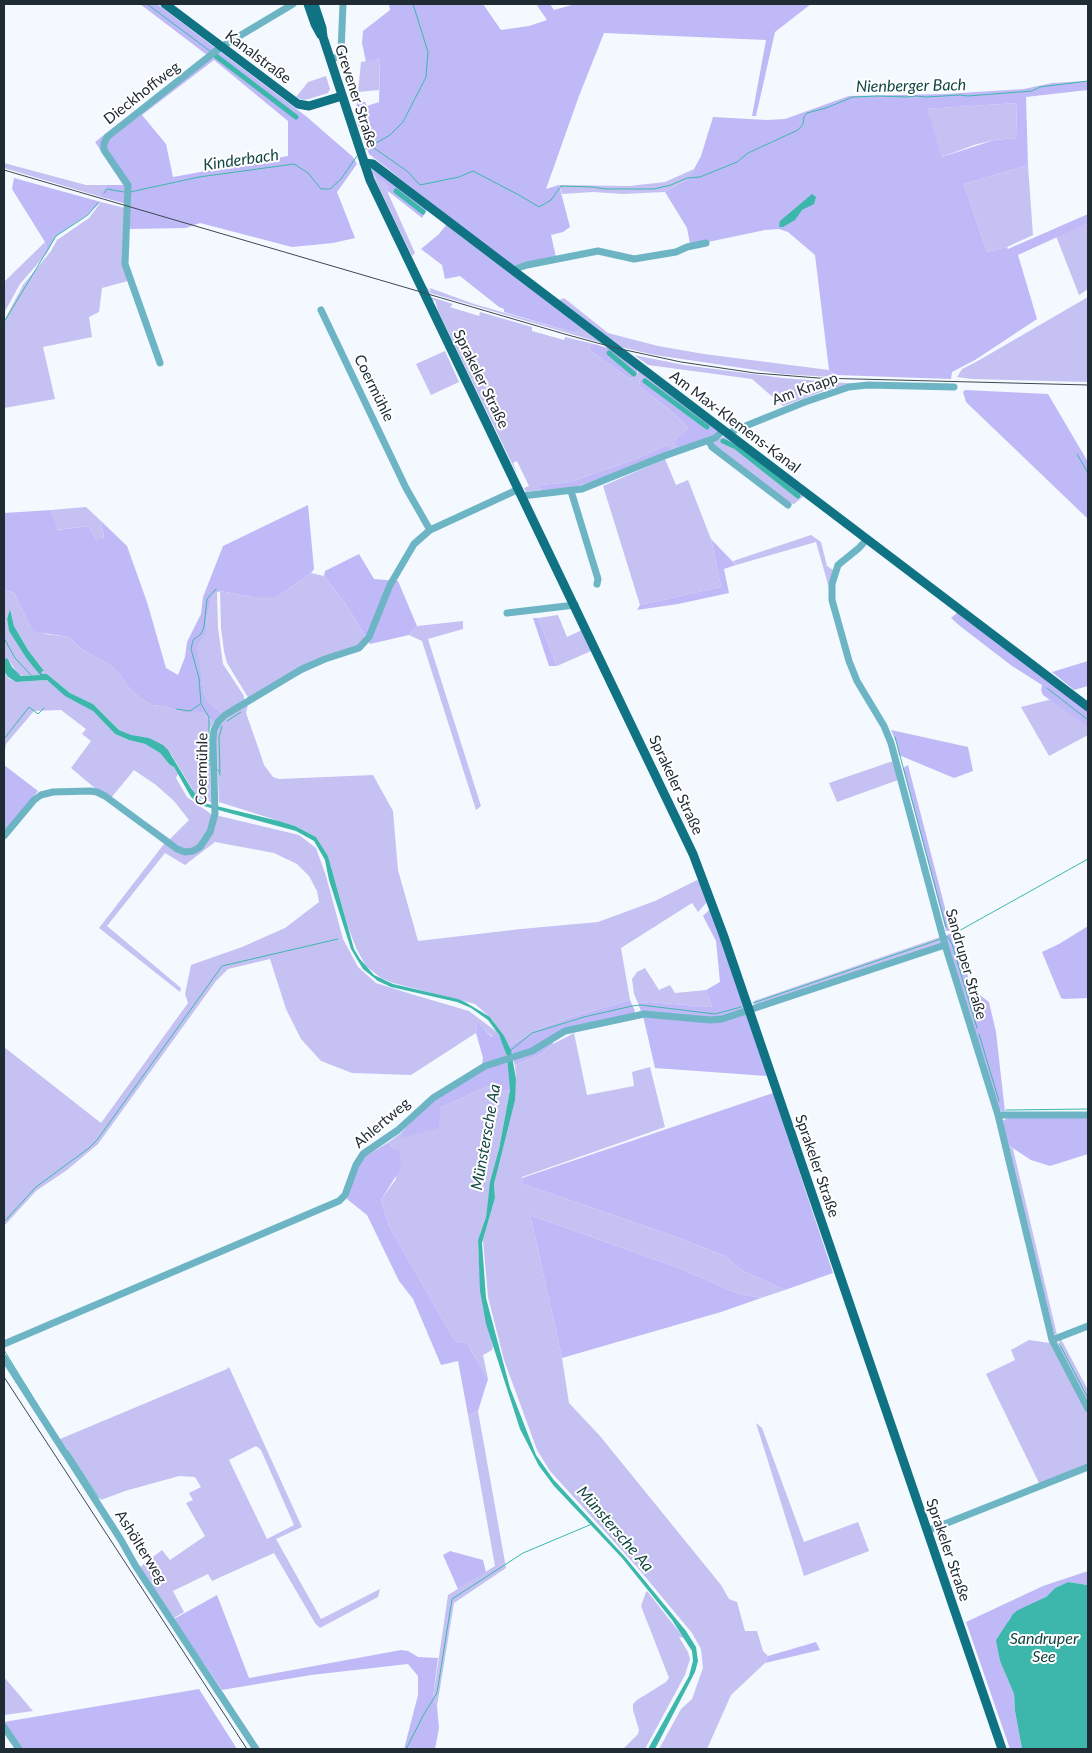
<!DOCTYPE html>
<html>
<head>
<meta charset="utf-8">
<style>
	body { margin:0 }
	#map { position:relative; width:1092px; height:1753px; overflow:hidden; background:#f3f9fe; font-family:Lato,sans-serif }
	canvas { display:block }
	.frame { position:absolute; inset:0; border:5px solid #202c34; pointer-events:none }
</style>
</head>
<body>
<div id="map">
<canvas width="1092" height="1753"></canvas>
<div class="frame"></div>
</div>
<script>
const c = document.querySelector('canvas').getContext('2d');
c.lineJoin = 'round';
function paint(path, color) { c.fillStyle = color; c.fill(path, 'evenodd'); }
const toPath = rows => new Path2D(rows.map(r => 'M' + r).join(''));
function trace(path, color, width, dash) { c.strokeStyle = color; c.lineWidth = width; c.lineCap = dash ? 'butt' : 'round'; c.setLineDash(dash || []); c.stroke(path); }
function label(font, color, halo, rows, align = 'center') {
  c.font = font + ' Lato,sans-serif'; c.lineWidth = 4; c.setLineDash([]); c.textBaseline = 'middle'; c.strokeStyle = halo; c.fillStyle = color; for (const [text, x, y, turn = 0] of rows) {
    c.save(); c.translate(x, y); c.rotate((+turn || 0) * Math.PI / 180); c.textAlign = isNaN(turn) ? turn : align; if (halo) c.strokeText(text, 0, 0); c.fillText(text, 0, 0); c.restore();
  }
}
paint(toPath([
	[380,59,379,90,358,92,361,62],
	[326,76,330,89,328,93,309,99,303,100,296,97,308,82],
	[1017,103,1016,138,994,140,974,145,942,157,926,109],
	[4,163,86,185,107,185,101,191,101,197,4,168],
	[1028,165,1033,235,1007,247,987,252,964,184],
	[372,168,375,169,373,172,376,178,385,183,388,187,388,193,415,253,412,256,380,190,372,172],
	[694,169,686,180,665,192,623,194,593,192,562,194,559,185,629,186,665,182],
	[101,202,125,208,128,281,102,288,99,312,89,317,92,337,43,347,55,399,4,408,4,321,23,285,51,251,57,240,89,218],
	[1088,223,1088,289,1079,295,1056,236],
	[45,242,47,253,20,284,4,313,4,282],
	[425,285,431,292,430,288,474,304,575,333,577,332,582,327,602,343,430,293],
	[431,297,453,304,450,307,479,316,480,312,532,327,532,331,564,340,565,337,594,344,590,346,589,350,630,379,637,375,638,370,647,378,640,380,639,386,672,412,688,428,675,440,681,447,668,452,667,445,636,459,570,482,540,485,540,490,541,490,526,492,524,488,529,486,517,461,513,463,518,476,438,311,435,300,433,301],
	[1088,297,1088,382,972,379,957,377,962,369,976,362],
	[564,298,608,333,658,346,704,354,829,370,836,375,829,377,782,374,655,355,620,347,559,300],
	[445,351,459,382,431,395,416,364],
	[634,355,684,365,783,378,858,384,829,389,783,406,752,379,648,365],
	[727,436,805,495,794,504,790,503,713,444,717,439],
	[665,459,676,485,688,480,711,539,721,587,640,605,603,486],
	[86,507,101,521,104,539,96,539,89,526,56,530,51,510],
	[811,535,821,542,827,566,833,570,829,588,816,542,736,565,733,561],
	[311,573,324,576,345,603,365,636,363,641,358,646,249,699,227,663,224,651,221,628,220,591,254,597,277,597],
	[8,591,14,593,31,628,45,634,69,637,81,649,110,665,120,675,129,688,140,698,152,705,167,707,182,712,201,712,214,722,209,730,211,802,197,797,171,754,119,730,93,704,70,693,47,674,42,674,41,672,44,671,28,650,14,626,10,609,7,619,9,631,40,675,23,676,18,674,8,659,4,658,4,593],
	[217,593,218,628,223,664,244,696,244,701,222,713,208,701,204,694,196,645,206,635,206,622,213,595],
	[558,615,567,637,582,630,591,651,557,666,538,618],
	[463,621,463,629,428,639,481,806,476,810,422,641,409,635,417,626],
	[4,671,8,678,16,682,47,680,93,711,115,734,129,740,145,744,160,753,170,765,174,767,178,774,176,778,187,797,211,814,299,835,316,848,326,876,343,939,358,967,376,983,411,994,469,1011,497,1032,493,1037,477,1023,476,1033,411,1075,352,1073,321,1061,301,1039,286,1009,270,959,228,969,216,981,98,1144,67,1170,36,1191,4,1226,4,1047,101,1123,188,1003,185,994,191,965,242,947,285,928,319,902,317,891,309,876,297,864,274,853,215,842,185,865,165,853,107,926,181,988,180,992,99,928,167,840,146,822,170,839,189,820,174,801,156,785,134,770,111,798,96,789,71,768,91,741,82,734,86,729,61,710,34,711,6,744,4,757],
	[1052,699,1088,727,1088,735,1049,756,1021,707],
	[248,704,246,713,258,747,264,765,273,777,279,779,373,775,393,811,398,870,418,941,521,929,598,922,655,901,697,880,700,882,709,900,698,912,692,903,621,948,630,1000,571,1017,537,1030,509,1046,492,1019,475,1004,393,983,381,978,366,966,357,950,348,927,328,856,316,837,295,826,219,802,216,735,220,725,228,717],
	[893,761,898,780,837,802,829,783],
	[940,937,942,943,755,1006,754,1001],
	[645,968,659,990,670,985,675,993,706,990,712,1007,649,1002,638,1003,634,994,632,979,637,972],
	[574,1033,587,1095,634,1086,632,1072,650,1067,665,1127,522,1177,523,1184,671,1235,725,1256,741,1270,785,1290,761,1298,737,1293,679,1268,530,1215,562,1358,569,1403,600,1436,721,1585,729,1599,737,1602,745,1631,757,1631,763,1651,768,1656,765,1663,731,1695,707,1749,659,1749,681,1709,692,1699,703,1668,701,1649,692,1633,637,1567,550,1471,537,1450,504,1360,488,1297,483,1240,495,1198,494,1184,516,1079,515,1065,540,1055,553,1044],
	[488,1086,496,1087,503,1092,510,1090,499,1149,489,1192,486,1217,478,1240,478,1248,483,1308,493,1347,492,1350,483,1355,488,1379,467,1343,455,1341,389,1226,381,1200,396,1179,393,1149,389,1142,402,1132,402,1138,440,1108],
	[1008,1145,1013,1149,1057,1335,1054,1334],
	[1061,1339,1088,1390,1088,1402,1058,1344],
	[1029,1340,1050,1343,1088,1415,1088,1464,1040,1485,986,1374,1015,1360,1011,1350],
	[229,1367,302,1527,276,1539,321,1619,380,1589,378,1597,320,1628,315,1623,274,1553,212,1581,208,1574,173,1591,184,1612,174,1618,140,1567,162,1550,170,1560,205,1536,186,1503,193,1500,189,1493,201,1487,195,1477,179,1476,125,1491,101,1500,60,1439,227,1369],
	[256,1446,261,1450,294,1525,267,1539,229,1460],
	[478,1411,506,1568,454,1603,437,1706,433,1698,448,1595,495,1566,468,1415],
	[756,1423,762,1428,804,1542,858,1522,869,1551,804,1576],
	[647,1591,684,1638,679,1637,688,1652,690,1659,685,1675,645,1749,623,1749,638,1734,639,1730,633,1710,633,1704,637,1700,666,1682,669,1678,641,1606,646,1592],
	[4,1677,33,1711,4,1715]
]), '#c6c1f3');
paint(toPath([
	[140,4,157,4,307,117,353,157,357,164,337,192,355,238,333,243,292,247,200,223,186,228,130,229,130,205,101,197,101,191,107,185,123,185,95,142,207,55],
	[214,60,288,121,288,156,173,177,166,144,142,115],
	[389,4,483,4,501,30,529,26,547,20,536,4,550,4,554,10,575,4,811,4,775,32,756,116,752,116,766,40,604,33,579,96,546,189,559,185,570,227,563,232,551,235,556,257,511,266,369,154,357,122,356,114,357,101,365,102,367,106,379,102,380,59,366,62,362,43,363,31,390,10],
	[1088,81,1088,90,1026,97,1028,165,964,184,987,252,1007,247,1008,249,1088,214,1088,223,1018,255,1037,319,975,360,952,372,951,379,836,375,829,370,815,255,788,232,779,229,765,230,708,242,691,249,687,228,665,192,686,180,694,169,701,156,713,117,767,120,785,119,849,96,945,94,1024,89,1052,83],
	[1017,103,1016,138,994,140,942,157,927,109],
	[375,169,427,210,422,218,388,191,388,187,385,183,377,179,375,176,373,172],
	[14,178,101,202,87,215,56,236,47,253,45,242,12,189],
	[447,224,582,328,581,329,575,333,504,312,504,309,499,307,460,276,445,279,442,265,421,249,439,234],
	[594,344,615,350,637,368,637,375,630,379,589,350,590,346],
	[645,378,647,378,718,429,719,433,681,447,677,446,675,440,688,428,672,412,639,386,640,380],
	[965,390,1048,394,1088,462,1088,519,966,402,963,392],
	[667,445,670,448,669,451,613,474,579,486,560,489,541,490,539,488,540,485,570,482,636,459],
	[308,505,314,569,311,573,277,597,254,597,220,591,213,595,206,622,206,635,197,645,204,694,208,701,222,713,214,722,201,712,182,712,167,707,152,705,140,698,129,688,120,675,110,665,81,649,69,637,36,632,31,628,14,593,8,591,4,593,4,513,51,510,57,530,89,526,96,539,104,538,101,521,127,546,147,602,166,668,178,675,185,657,187,642,201,614,203,597,223,546],
	[711,539,736,565,724,569,729,593,678,604,637,610,640,605,721,587],
	[359,554,374,579,398,581,417,626,409,635,370,644,345,603,324,576,325,571],
	[958,612,1088,710,1088,727,1043,695,1041,690,1042,685,1012,666,960,626,951,618],
	[533,618,538,618,557,666,549,666],
	[1088,661,1088,686,1074,690,1052,672],
	[891,730,968,747,973,771,954,778,906,758,899,755,897,744],
	[4,765,38,791,4,833],
	[908,765,951,931,946,931,903,768],
	[711,908,767,1076,655,1068,644,1020,638,1003,649,1002,712,1007,706,990,720,982,716,941,703,916],
	[1088,926,1088,998,1064,999,1061,998,1042,952,1059,944],
	[951,933,956,946,960,952,972,989,989,1002,996,1032,1005,1112,999,1110,945,936],
	[630,1000,635,1011,633,1014,553,1034,553,1044,540,1055,515,1065,509,1046,537,1030,571,1017],
	[477,1022,492,1037,497,1032,505,1047,510,1074,510,1090,503,1092,496,1087,488,1086,440,1108,439,1128,402,1138,402,1132,426,1106,481,1070,483,1058,476,1033],
	[773,1093,833,1273,785,1290,741,1270,725,1256,671,1235,523,1184,522,1178],
	[1088,1116,1088,1154,1050,1166,1031,1160,1008,1145,1002,1121,1010,1117],
	[389,1142,393,1149,399,1151,401,1168,381,1200,389,1226,455,1341,467,1343,488,1379,478,1411,468,1415,458,1361,441,1365,413,1299,399,1281,367,1215,347,1199,358,1165,366,1156],
	[530,1215,679,1268,737,1293,761,1298,721,1312,562,1358],
	[450,1551,483,1560,486,1572,458,1589,443,1555],
	[1088,1571,1088,1585,1068,1582,1055,1588,1046,1597,1010,1618,1004,1629,997,1638,1000,1661,1014,1694,1015,1711,1022,1749,1010,1749,966,1622,1043,1586],
	[217,1595,249,1678,401,1650,408,1651,418,1657,438,1658,433,1698,437,1706,439,1728,435,1749,404,1749,418,1695,418,1676,408,1664,311,1675,222,1690,174,1619],
	[816,1642,820,1650,765,1663,768,1656],
	[199,1689,237,1749,23,1749,4,1722]
]), '#c0b9f7');
paint(toPath([
	[812,194,816,197,814,204,802,210,795,220,783,227,779,227,780,221],
	[10,609,14,626,28,650,44,671,41,672,42,674,47,674,70,693,93,704,119,730,131,735,149,738,163,745,168,750,191,788,200,800,208,804,279,821,295,826,316,837,328,856,354,949,360,959,374,975,393,984,458,999,465,1002,490,1017,504,1036,511,1050,516,1079,515,1100,494,1184,495,1198,482,1243,486,1298,510,1388,536,1455,553,1479,626,1558,686,1631,696,1647,698,1661,695,1672,655,1749,648,1749,689,1676,693,1661,692,1651,672,1620,622,1558,554,1486,539,1466,520,1429,486,1324,480,1291,478,1240,486,1217,490,1182,499,1149,510,1090,507,1056,499,1035,488,1020,471,1008,457,1002,391,987,378,981,363,969,351,949,329,880,325,860,314,841,296,831,200,805,191,797,174,767,170,765,160,753,145,744,129,740,115,734,93,711,65,696,47,680,16,682,8,677,4,671,4,658,8,659,12,667,21,676,40,675,27,659,9,631,7,619],
	[1068,1582,1088,1585,1088,1749,1022,1749,1015,1711,1014,1694,1000,1661,996,1640,1013,1614,1018,1610,1046,1597,1055,1588]
]), '#3db7ab');
trace(toPath([
	[147,4,210,51],
	[371,146,407,171,420,185,459,177,473,171,519,195,539,207,551,200,561,186,593,187,605,189,654,189,671,185,687,178,700,177,737,162,748,153,798,130,803,124,804,117,807,113,826,108,853,97,878,96,907,97,915,96,926,97,960,95,968,96,1032,91,1040,87,1088,81],
	[364,150,390,135,403,122,426,77,428,52,413,4],
	[130,192,199,177,294,164,308,173,321,189,330,189,341,179,357,156],
	[104,193,107,189,124,192],
	[4,322,56,236,88,215,98,203],
	[1077,454,1088,473],
	[4,638,15,658,31,675],
	[1047,688,1088,720],
	[176,709,190,711,200,704],
	[227,721,241,712],
	[895,737,946,927],
	[4,739,29,707,38,714,44,708],
	[211,766,209,764,209,717,201,704,199,678,191,649,193,640,201,634,204,627,207,599,216,589],
	[216,768,219,771,220,775],
	[220,772,219,737,222,726],
	[957,932,1088,859],
	[945,937,948,937,952,944,977,1028],
	[753,1003,941,939],
	[979,1034,999,1101],
	[511,1050,532,1033,584,1017,632,1006,641,1005,715,1014,741,1007],
	[1006,1110,1088,1109],
	[4,1222,36,1187,89,1148,97,1140,222,966,338,939],
	[1060,1345,1088,1398],
	[4,1350,39,1407],
	[68,1451,99,1498],
	[406,1749,424,1714,437,1693,452,1599,523,1553,592,1524]
]), '#3db7ab', 1);
trace(toPath([
	[216,56,296,117],
	[396,191,423,212],
	[609,353,634,374],
	[645,381,707,427],
	[723,441,736,447,798,496]
]), '#3db7ab', 5);
trace(toPath([
	[330,60,337,57,341,52,343,4],
	[512,270,527,265,598,251,634,259,676,252,687,247,706,243],
	[321,310,406,488,430,530],
	[160,363,125,264,128,185,104,150,104,144,107,137,221,47,293,4],
	[730,435,733,431,805,402,849,387,868,385,954,387],
	[709,441,712,447,788,505],
	[571,491,598,579,597,584],
	[522,496,582,489,664,456,715,438,724,430],
	[867,539,859,548,838,565,832,584,832,600,849,661,857,681,884,726,891,743,945,945,998,1115,1052,1340,1088,1409],
	[507,613,575,605],
	[4,836,34,800,41,795,53,792,90,791,97,792,105,796,177,849,185,852,193,851,200,847,210,832,215,814,213,740,214,730,218,722,225,715,302,669,325,659,359,648,369,637,390,585,414,544,430,530,519,489],
	[998,1115,1088,1115],
	[1052,1340,1088,1326],
	[4,1344,339,1201,345,1195,356,1165,363,1154,398,1130,433,1098,485,1066,532,1051,565,1031,644,1014,710,1020,722,1019,945,945],
	[4,1358,121,1540,135,1565,256,1749],
	[927,1531,1088,1467],
	[4,1727,19,1749]
]), '#6db5c4', 7);
trace(toPath([
	[165,4,298,104,309,106,342,96],
	[308,4,315,24,321,35],
	[314,4,322,28,323,37,370,180,693,854,723,934,1002,1749],
	[364,163,373,164,1088,707]
]), '#0f7383', 9);
trace(toPath([
	[4,170,568,335,616,348,681,362,755,373,818,378,1088,385],
	[4,1377,247,1749]
]), '#3c484f', 1);
label('15px', '#202c34', '#fff', [
	["Kanalstraße",258,57,37],
	["Dieckhoffweg",142,93,-38],
	["Grevener Straße",356,96,72],
	["Sprakeler Straße",481,379,64],
	["Coermühle",374,388,64],
	["Am Knapp",805,389,-20],
	["Am Max-Klemens-Kanal",735,422,37],
	["Coermühle",202,769,-89],
	["Sprakeler Straße",676,785,65],
	["Sandruper Straße",966,964,74],
	["Ahlertweg",382,1123,-40],
	["Sprakeler Straße",817,1166,71],
	["Ashölterweg",141,1547,58],
	["Sprakeler Straße",948,1550,71]
]);
label('italic 16px', '#114641', '#fff', [
	["Nienberger Bach",911,86,-1],
	["Kinderbach",241,160,-8],
	["Münstersche Aa",486,1137,-80],
	["Münstersche Aa",615,1529,49],
	["Sandruper",1044,1639],
	["See",1044,1657]
]);
</script>
</body>
</html>
